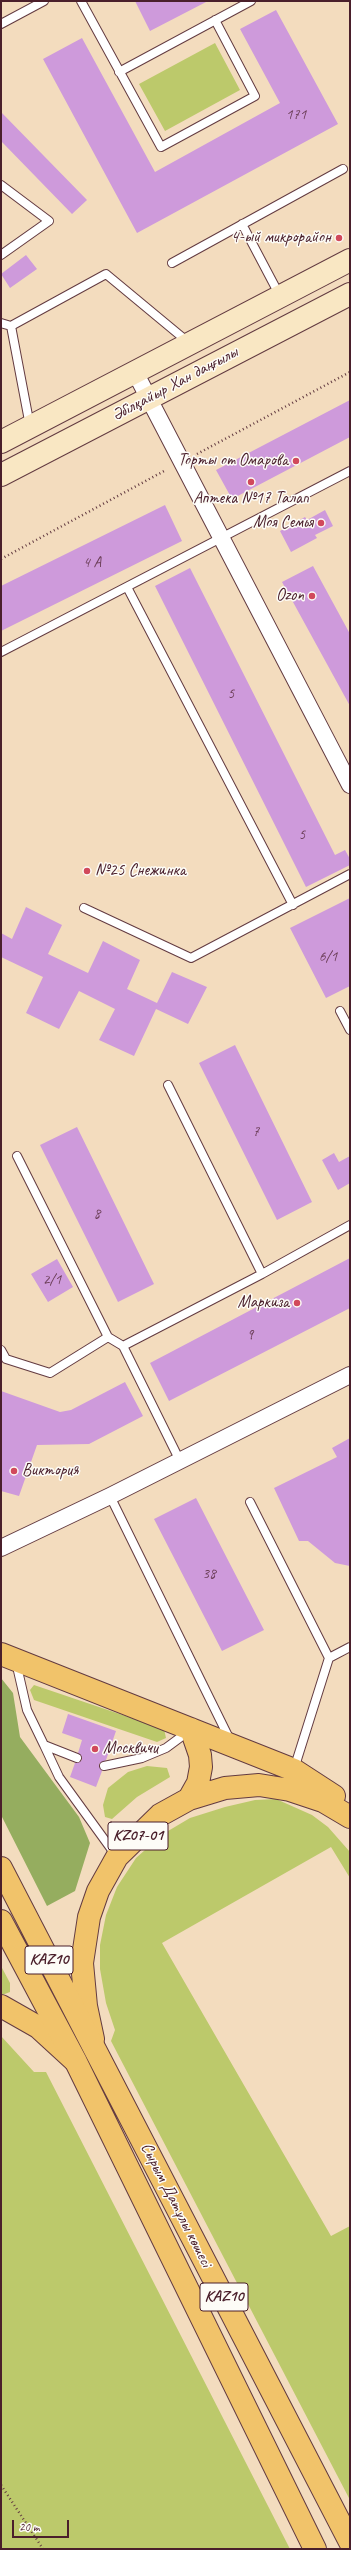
<!DOCTYPE html>
<html>
<head>
<meta charset="utf-8">
<style>
	body { margin:0 }
	#map { position:relative; width:351px; height:2550px; overflow:hidden; background:#f3dcbe; font-family:Caveat,sans-serif }
	canvas { display:block }
	.frame { position:absolute; inset:0; border:2px solid #4a1f2b; pointer-events:none }
	.scale { position:absolute; left:12px; top:2520px; width:57px; height:18px; box-sizing:border-box; border:2px solid #4a1f2b; border-top:0; padding-left:5px; font-size:12px; line-height:14px; white-space:nowrap; color:#4a1f2b; -webkit-text-stroke:3px #fdfcf7; paint-order:stroke }
</style>
</head>
<body>
<div id="map">
<canvas width="351" height="2550"></canvas>
<div class="frame"></div>
<div class="scale">20 m</div>
</div>
<script>
const c = document.querySelector('canvas').getContext('2d');
c.lineJoin = 'round';
function paint(path, color) { c.fillStyle = color; c.fill(path, 'evenodd'); }
const toPath = rows => new Path2D(rows.map(r => 'M' + r).join(''));
function trace(path, color, width, dash) { c.strokeStyle = color; c.lineWidth = width; c.lineCap = dash ? 'butt' : 'round'; c.setLineDash(dash || []); c.stroke(path); }
function label(font, color, halo, rows, align = 'center') {
  c.font = font + ' Caveat,sans-serif'; c.lineWidth = 3; c.setLineDash([]); c.textBaseline = 'middle'; c.strokeStyle = halo; c.fillStyle = color; for (const [text, x, y, turn = 0] of rows) {
    c.save(); c.translate(x, y); c.rotate((+turn || 0) * Math.PI / 180); c.textAlign = isNaN(turn) ? turn : align; if (halo) c.strokeText(text, 0, 0); c.fillText(text, 0, 0); c.restore();
  }
}
paint(toPath([
	[215,43,240,90,165,131,139,84],
	[34,1685,164,1729,166,1738,157,1742,34,1700,30,1690],
	[147,1766,167,1768,170,1777,137,1797,112,1819,105,1817,103,1805,108,1788,128,1772],
	[276,1799,312,1815,328,1827,350,1852,350,1878,331,1847,162,1943,331,2236,350,2226,350,2500,111,2041,115,2030,106,2003,100,1969,100,1945,106,1915,117,1887,136,1858,163,1834,190,1818,225,1807,255,1800],
	[1,1966,10,1983,10,1992,2,1995],
	[1,2036,34,2072,46,2072,290,2549,1,2549]
]), '#bcc96b');
paint(toPath([
	[1,1678,13,1693,20,1737,79,1817,90,1843,75,1891,47,1906,1,1815]
]), '#95ad5f');
paint(toPath([
	[135,1,208,1,150,31],
	[276,10,338,124,137,233,43,59,82,38,155,172,280,103,240,29],
	[1,112,87,200,72,214,1,141],
	[26,255,37,269,10,288,1,274],
	[350,400,350,437,232,499,216,470],
	[165,505,182,541,1,631,1,586],
	[325,510,333,526,315,535,317,538,291,552,280,531,305,517,307,520],
	[313,566,350,634,350,706,282,582],
	[190,568,335,855,345,850,350,859,350,865,306,887,155,586],
	[350,898,350,986,326,998,290,928],
	[26,907,62,925,48,954,88,973,103,941,140,960,127,989,157,1003,172,972,207,987,188,1024,156,1009,134,1056,99,1040,115,1009,79,991,59,1029,26,1013,43,977,1,957,1,933,12,939],
	[235,1045,312,1202,277,1220,199,1063],
	[77,1127,154,1284,118,1302,40,1145],
	[334,1153,339,1162,350,1156,350,1183,338,1190,322,1160],
	[350,1258,350,1308,169,1401,150,1363],
	[57,1259,73,1287,48,1302,31,1274],
	[125,1382,143,1416,89,1444,37,1445,19,1496,1,1491,1,1391,60,1412,71,1410],
	[350,1438,350,1566,335,1563,308,1541,299,1541,274,1488,337,1457,332,1448],
	[196,1498,264,1630,222,1651,154,1519],
	[68,1714,116,1731,106,1760,99,1764,102,1771,96,1787,70,1777,75,1763,82,1760,78,1753,82,1740,62,1733]
]), '#ce9adb');
const service = toPath([
	[81,1,161,147,255,96,215,20],
	[1,24,44,1],
	[119,72,251,1],
	[1,185,49,221,1,255],
	[242,224,280,296],
	[172,263,343,169],
	[1,323,11,326],
	[30,426,11,326,106,274,188,342],
	[127,587,293,905],
	[1,652,350,471],
	[84,908,191,958,350,874],
	[340,1011,350,1030],
	[168,1085,262,1274],
	[17,1156,108,1337,123,1346],
	[1,1350,6,1359,50,1373,108,1337],
	[180,1461,123,1346,262,1274,350,1225],
	[110,1496,230,1740],
	[250,1502,329,1658],
	[16,1662,27,1710,44,1745,77,1758],
	[44,1745,59,1777,117,1857],
	[104,1766,142,1758,166,1748,189,1731],
	[294,1769,329,1658,350,1647]
]);
const minor = toPath([
	[135,372,350,785],
	[1,1548,110,1496,350,1375]
]);
const secondary = toPath([
	[1,442,350,260],
	[1,475,350,294]
]);
const primary = toPath([
	[1,1654,294,1770,334,1796],
	[189,1799,198,1783,201,1767,200,1755,191,1729],
	[1,2006,38,2027,74,2060],
	[93,2039,86,2006,82,1963,89,1917,98,1891,117,1857,160,1815,189,1799,225,1788,259,1785,290,1790,323,1801,350,1817]
]);
const trunk = toPath([
	[1,1868,350,2542],
	[1,1921,76,2062,315,2549]
]);
trace(service, '#633b41', 10);
trace(minor, '#633b41', 18);
trace(secondary, '#633b41', 24);
trace(primary, '#633b41', 24);
trace(trunk, '#633b41', 24);
trace(toPath([
	[197,454,350,372],
	[1,559,166,470],
	[1,2485,43,2549]
]), '#633b41', 2.5, [1, 3]);
trace(service, '#fff', 8);
trace(minor, '#fff', 16);
trace(secondary, '#f9e7c3', 22);
trace(primary, '#f1c36a', 22);
trace(trunk, '#f1c36a', 22);
for (const [x, y, r, color] of [
	[339,238,4,"#d1495b"],
	[296,461,4,"#d1495b"],
	[251,482,4,"#d1495b"],
	[321,523,4,"#d1495b"],
	[312,596,4,"#d1495b"],
	[87,871,4,"#d1495b"],
	[297,1303,4,"#d1495b"],
	[14,1471,4,"#d1495b"],
	[95,1749,4,"#d1495b"]
]) { const dot = new Path2D(); dot.arc(x, y, r, 0, 2 * Math.PI); c.fillStyle = color; c.fill(dot); trace(dot, '#fdfcf7', 1.5); }
label('15px', '#6b3e57', null, [
	["171",296,115],
	["4 А",92,563],
	["5",231,694],
	["5",302,835],
	["6/1",328,957],
	["7",256,1132],
	["8",97,1214],
	["2/1",52,1280],
	["9",250,1335],
	["38",209,1574]
]);
for (const [x, y, w] of [
	[138,1836,60],
	[49,1960,48],
	[224,2297,48]
]) { const box = new Path2D(); box.roundRect(x - w / 2, y - 14, w, 28, 3); c.fillStyle = '#fdfcf7'; c.fill(box); trace(box, '#4a1f2b', 1); }
label('bold 16px', '#4a1f2b', null, [
	["KZ07-01",138,1836],
	["KAZ10",49,1960],
	["KAZ10",224,2297]
]);
label('17px', '#4a1f2b', '#fdfcf7', [
	["4-ый микрорайон",331,238],
	["Торты от Омарова",288,461],
	["Аптека №17 Талап",251,499,"center"],
	["Моя Семья",313,523],
	["Ozon",304,596],
	["№25 Снежинка",95,871,"left"],
	["Маркиза",289,1303],
	["Виктория",22,1471,"left"],
	["Москвичи",103,1749,"left"]
], 'right');
label('17px', '#4a1f2b', '#fdfcf7', [
	["Әбілқайыр Хан даңғылы",175,384,-28],
	["Сырым Датұлы көшесі",176,2205,63]
]);
</script>
</body>
</html>
